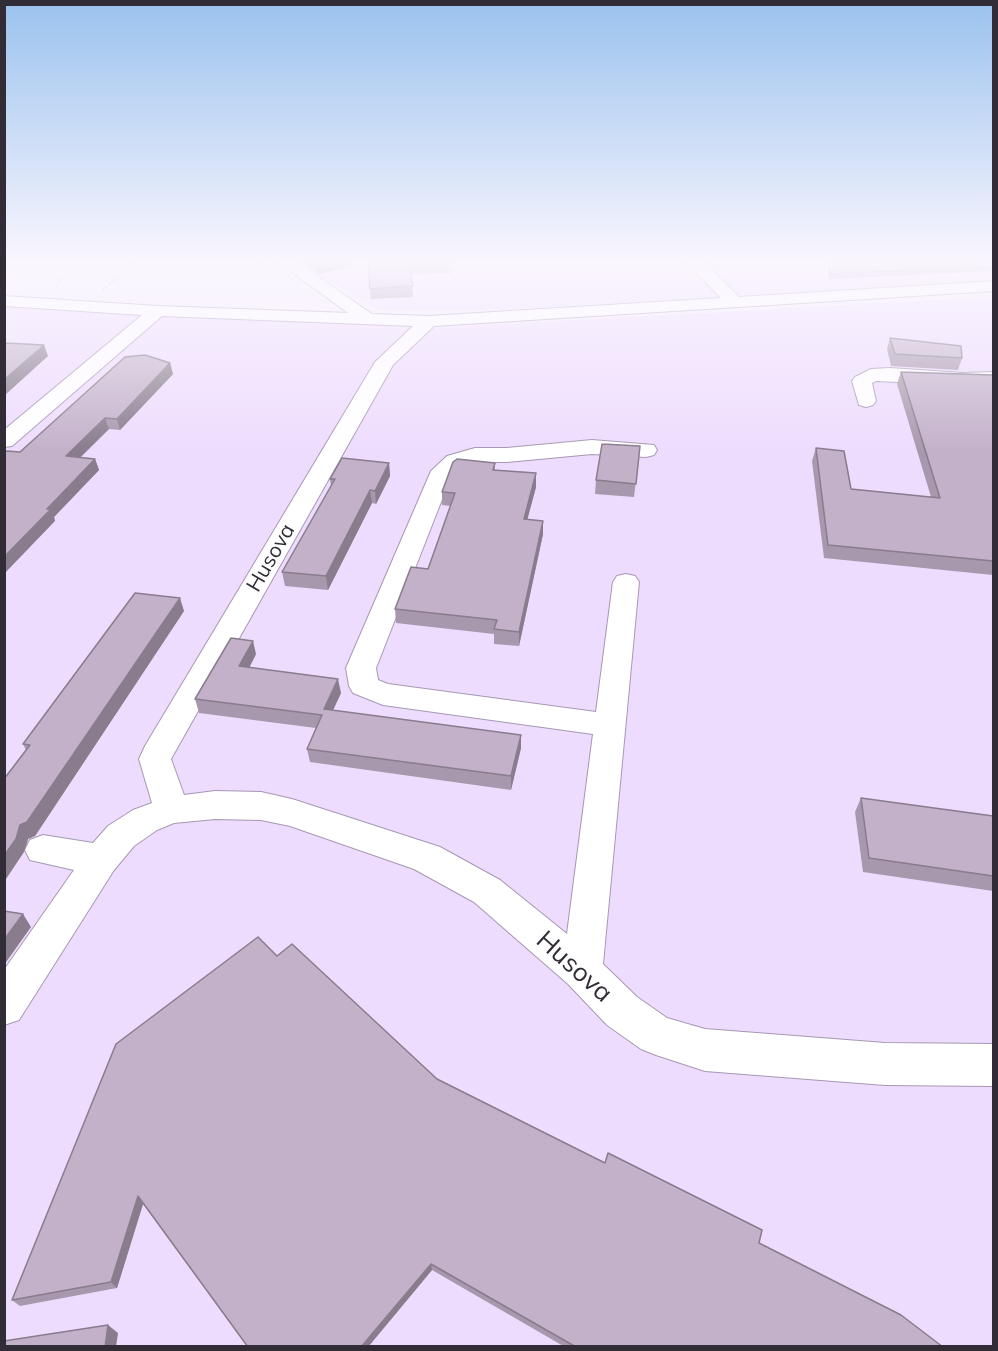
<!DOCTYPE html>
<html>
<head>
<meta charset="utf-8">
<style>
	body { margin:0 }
	#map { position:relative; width:998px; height:1351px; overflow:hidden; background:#f4ecfc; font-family:Mulish,sans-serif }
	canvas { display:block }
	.frame { position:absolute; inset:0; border:6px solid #322c36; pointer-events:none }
</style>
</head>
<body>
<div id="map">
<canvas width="998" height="1351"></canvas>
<div class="frame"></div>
</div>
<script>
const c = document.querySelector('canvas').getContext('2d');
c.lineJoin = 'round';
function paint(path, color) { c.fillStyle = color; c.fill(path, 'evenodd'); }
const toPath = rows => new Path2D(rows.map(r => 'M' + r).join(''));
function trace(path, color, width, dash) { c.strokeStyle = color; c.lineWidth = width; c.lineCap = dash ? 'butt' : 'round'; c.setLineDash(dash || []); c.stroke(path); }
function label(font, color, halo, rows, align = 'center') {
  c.font = font + ' Mulish,sans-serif'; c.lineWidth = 4.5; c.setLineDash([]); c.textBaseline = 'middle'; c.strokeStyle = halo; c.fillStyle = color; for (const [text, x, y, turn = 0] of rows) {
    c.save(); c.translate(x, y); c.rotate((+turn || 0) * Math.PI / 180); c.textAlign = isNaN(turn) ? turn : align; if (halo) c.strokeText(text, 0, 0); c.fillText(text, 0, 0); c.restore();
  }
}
paint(toPath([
	[297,262,993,262,994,283,491,310,379,310],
	[993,297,993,1346,5,1346,4,306,429,328]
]), '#eedcfe');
const minor = toPath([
	[278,262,297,262,372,314,429,316,721,298,686,262,704,262,739,297,994,281,994,291,434,326,393,365,171,759,184,795,215,791,261,792,292,799,440,847,500,880,567,934,593,734,383,705,353,693,349,686,346,668,431,471,447,456,475,448,507,448,592,440,654,445,657,450,654,455,646,457,592,454,507,462,476,462,463,466,452,474,376,668,378,680,388,684,596,712,613,582,617,576,626,574,635,576,639,582,603,964,637,997,667,1018,705,1029,885,1043,994,1044,994,1086,885,1085,705,1071,656,1055,641,1049,607,1025,568,984,474,902,414,869,290,826,261,820,215,819,174,823,157,830,134,846,114,870,19,1020,4,1025,4,970,74,870,30,860,25,850,30,840,43,835,93,843,108,826,133,810,152,803,139,759,145,746,375,362,413,326,162,316,12,446,4,447,4,430,142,315,4,306,4,296,158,306,348,313,278,262],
	[890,368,963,373,994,372,994,384,963,385,876,381,872,383,876,401,873,405,866,407,859,405,852,381,855,377,871,369,890,368]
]);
trace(minor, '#a698b2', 2);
trace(toPath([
	[258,262,266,266],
	[56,286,77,262],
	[103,290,134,262]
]), '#99919f', 2, [1, 3]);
paint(minor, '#fff');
paint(toPath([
	[301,262,351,262,351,266,318,274],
	[368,262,451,262,452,273,411,275,413,297,371,299],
	[828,262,993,262,993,271,829,279],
	[890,338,962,358,958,370,891,366,887,349],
	[170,363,173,374,120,430,109,429,80,458,95,459,99,470,54,517,55,521,20,452],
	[901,372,993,375,993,575,824,558,812,461,816,448,851,489,931,497,897,384],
	[640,446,634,497,595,494,596,480],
	[389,463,390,476,376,504,372,503,328,590,285,586,282,572,331,486,330,479],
	[495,463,495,470,536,473,536,487,527,519,543,534,519,646,494,644,494,634,396,623,395,609,428,569,451,506,442,505,442,492],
	[184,611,35,836,28,839,24,852,26,750,23,744],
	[256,654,249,668,341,693,333,710,521,748,511,790,310,762,307,749,316,728,199,713,195,699],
	[861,798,993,816,993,891,863,872,855,812],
	[277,956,437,1079,759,1243,943,1347,565,1347,432,1270,368,1347,248,1347,143,1204,117,1288,20,1306,12,1300]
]), '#a898ae');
paint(toPath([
	[338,262,351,262,351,266,318,274,317,267],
	[44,345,48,356,4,396,4,380],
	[170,363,173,374,120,430,117,419],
	[105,418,109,429,70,467,66,456],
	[95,459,99,470,54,517,55,521,4,574,4,557,47,509],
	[389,463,390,476,376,504,375,491],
	[536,473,536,487,524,532,524,519],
	[370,490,372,503,328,590,326,576],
	[543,521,543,534,519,646,519,632],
	[180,598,184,611,35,836,28,839,24,852,4,882,4,856,20,825],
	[253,641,256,654,243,680,239,666],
	[338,679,341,693,327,723,324,709],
	[521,735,521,748,511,790,511,776],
	[23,914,31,927,4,965,4,940],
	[138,1196,143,1204,117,1288,111,1282],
	[431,1264,432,1270,368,1347,361,1347],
	[108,1325,118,1333,116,1347,105,1347]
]), '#887c8d');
const building = toPath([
	[311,262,338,262,317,267,311,262],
	[368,262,451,262,451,263,409,265,413,286,370,289,368,262],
	[829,262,993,262,993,266,830,274,829,262],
	[890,338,961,346,962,358,895,354,890,338],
	[6,343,44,345,4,380,4,344,6,343],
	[145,355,170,363,117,419,105,418,66,456,95,459,47,509,51,509,4,557,4,453,7,451,20,452,125,357,145,355],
	[901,372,993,375,993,561,828,545,816,448,844,451,851,489,940,498,901,372],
	[602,444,640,446,636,484,596,480,602,444],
	[342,458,389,463,375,491,370,490,326,576,282,572,335,479,330,479,342,458],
	[457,459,495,463,493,470,536,473,524,519,543,521,519,632,494,629,497,620,395,609,411,567,428,569,455,493,442,492,453,462,457,459],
	[135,593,180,598,27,822,20,825,16,839,4,856,4,779,30,745,23,744,135,593],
	[231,638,253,641,239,666,338,679,324,709,521,735,511,776,307,749,322,715,195,699,231,638],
	[861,798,993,816,993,876,869,858,861,798],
	[4,911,23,914,4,940,4,911],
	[258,937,277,956,292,944,437,1079,605,1163,608,1153,762,1230,759,1243,901,1315,943,1347,576,1347,431,1264,361,1347,248,1347,138,1196,111,1282,12,1300,116,1044,258,937],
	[108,1325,105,1347,4,1347,4,1341,108,1325]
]);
paint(building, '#c3b1ca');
trace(building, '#887c8d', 1.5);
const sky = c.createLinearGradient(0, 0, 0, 451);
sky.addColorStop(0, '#9ac2ee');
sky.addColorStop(0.58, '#faf6fe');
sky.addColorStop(1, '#faf6fe00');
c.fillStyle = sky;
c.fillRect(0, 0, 998, 451);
label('21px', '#322c36', '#fdfdfd', [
	["Husova",271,558,-60]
]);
label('26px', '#322c36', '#fdfdfd', [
	["Husova",574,967,42]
]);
</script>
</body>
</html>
